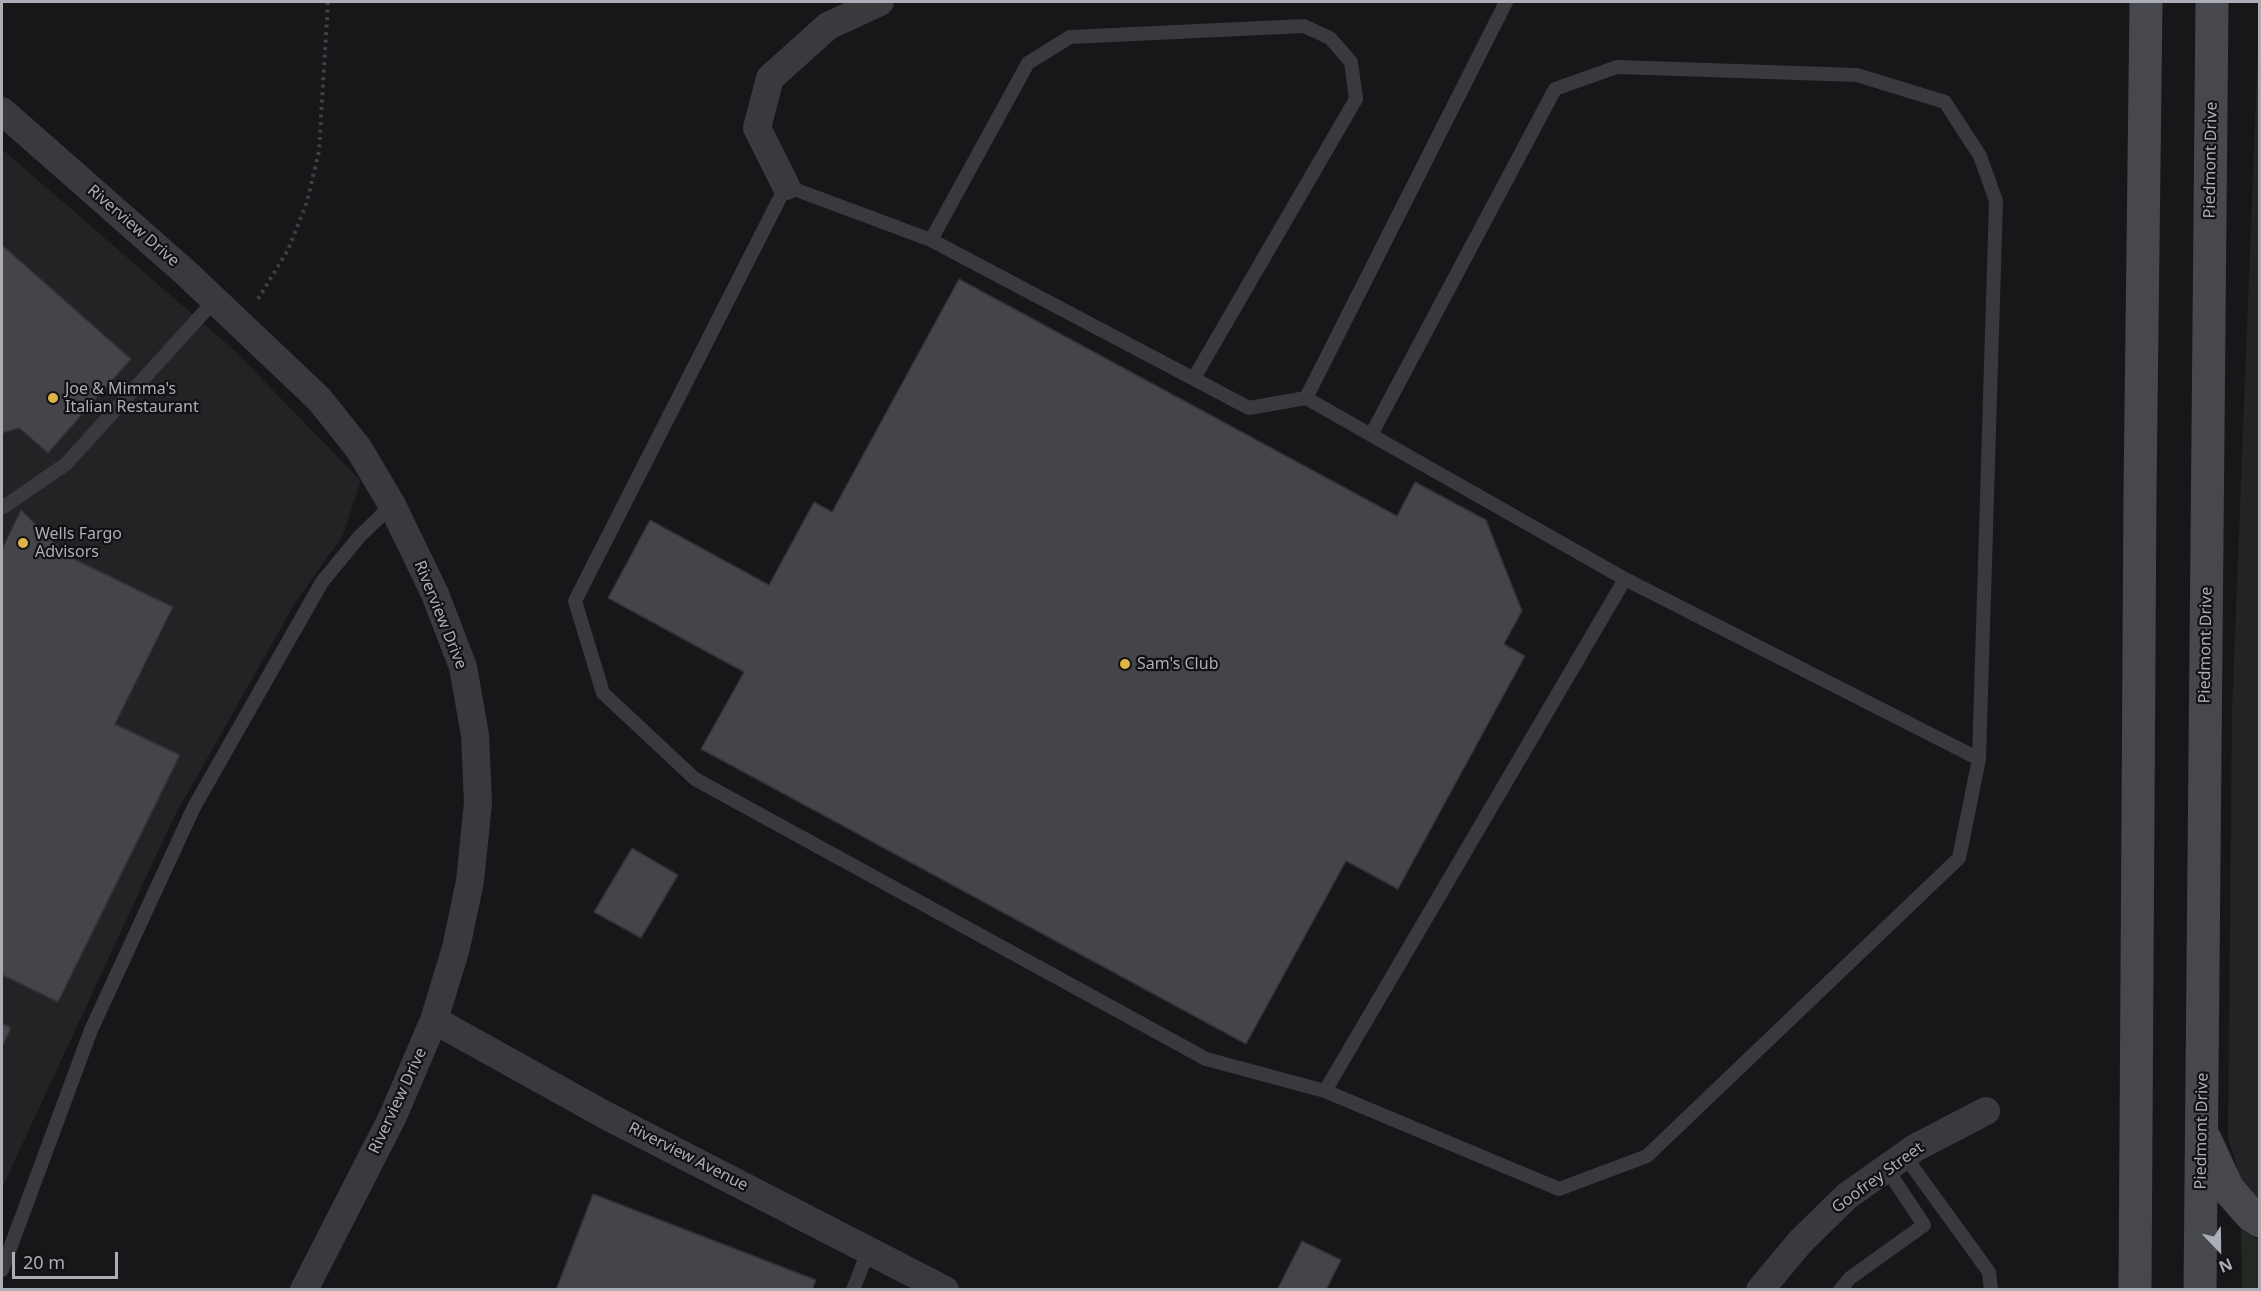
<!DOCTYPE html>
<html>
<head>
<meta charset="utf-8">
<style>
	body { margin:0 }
	#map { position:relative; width:2261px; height:1291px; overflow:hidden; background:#171719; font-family:"Noto Sans",sans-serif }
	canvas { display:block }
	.frame { position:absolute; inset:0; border:3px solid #abaeb7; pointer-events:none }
	.north { position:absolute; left:2189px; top:1219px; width:60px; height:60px; -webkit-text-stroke:4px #121214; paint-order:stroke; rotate:158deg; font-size:16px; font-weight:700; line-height:24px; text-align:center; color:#abaeb7 }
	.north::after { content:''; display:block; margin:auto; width:21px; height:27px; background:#abaeb7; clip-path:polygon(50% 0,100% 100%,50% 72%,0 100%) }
	.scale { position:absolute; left:12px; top:1252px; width:106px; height:27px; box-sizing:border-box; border:3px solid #abaeb7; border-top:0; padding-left:8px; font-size:18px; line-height:21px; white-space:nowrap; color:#abaeb7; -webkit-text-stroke:4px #121214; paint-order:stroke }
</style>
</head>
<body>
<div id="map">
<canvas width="2261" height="1291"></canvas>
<div class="frame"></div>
<div class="north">N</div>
<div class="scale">20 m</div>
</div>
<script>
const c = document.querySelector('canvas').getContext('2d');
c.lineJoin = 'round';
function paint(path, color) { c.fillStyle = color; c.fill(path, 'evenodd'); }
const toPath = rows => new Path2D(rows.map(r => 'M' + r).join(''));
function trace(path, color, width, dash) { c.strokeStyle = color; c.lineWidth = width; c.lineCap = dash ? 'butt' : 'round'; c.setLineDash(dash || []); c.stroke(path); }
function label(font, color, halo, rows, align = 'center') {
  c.font = font + ' "Noto Sans",sans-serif'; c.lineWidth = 4.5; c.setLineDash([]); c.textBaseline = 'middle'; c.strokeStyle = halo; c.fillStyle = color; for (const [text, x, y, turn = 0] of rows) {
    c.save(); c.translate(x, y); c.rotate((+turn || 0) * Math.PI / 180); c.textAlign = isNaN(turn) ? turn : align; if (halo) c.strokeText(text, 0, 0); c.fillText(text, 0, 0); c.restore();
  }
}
paint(toPath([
	[2259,20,2259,1198,2240,1178,2228,1137,2232,712],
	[2,149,235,351,361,481,343,535,295,603,174,817,2,1188]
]), '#232326');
paint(toPath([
	[2241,1230,2259,1240,2259,1289,2242,1289]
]), '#222923');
const building = toPath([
	[2,245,131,359,48,453,19,428,2,433,2,245],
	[959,279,1397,516,1415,482,1486,520,1522,611,1504,644,1525,656,1398,889,1346,861,1246,1044,701,749,744,672,608,598,650,520,769,585,814,502,832,512,959,279],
	[21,510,68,556,173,607,115,724,180,755,58,1002,2,975,2,549,21,510],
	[632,848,678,875,641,938,594,912,632,848],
	[2,1023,11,1028,2,1047,2,1023],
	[593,1194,816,1280,812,1290,556,1290,593,1194],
	[1302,1241,1341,1260,1326,1290,1277,1290,1302,1241]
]);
paint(building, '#444449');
trace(building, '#323135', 1.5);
trace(toPath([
	[258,299,288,250,307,202,319,151,328,2]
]), '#3f4044', 4, [3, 4.5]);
trace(toPath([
	[786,186,931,240,1249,408,1306,398,1625,579,1325,1091,1206,1059,695,779,603,693,575,601,786,186],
	[931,240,1028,63,1070,37,1304,26,1330,38,1351,62,1356,99,1194,378],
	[1306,398,1506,2],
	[2,508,66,464,215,300],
	[1625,579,1979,759],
	[1325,1091,1559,1189,1647,1156,1959,858,1979,759,1996,201,1980,156,1945,102,1857,75,1617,67,1555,89,1371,435],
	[1904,1155,1989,1272,1991,1290],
	[2,1270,91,1030,194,807,322,582,359,537,392,505],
	[853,1290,869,1249],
	[1840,1290,1850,1278,1924,1225,1886,1168]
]), '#39393e', 14);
trace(toPath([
	[2,111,186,273,319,399,359,449,392,505,435,594,463,667,475,735,478,803,470,881,456,948,434,1020,393,1116,304,1290],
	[786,186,757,128,770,78,828,26,880,2],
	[434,1020,605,1115,945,1290],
	[1760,1290,1801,1241,1847,1196,1915,1148,1986,1111]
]), '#39393e', 28);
trace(toPath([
	[2205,1139,2228,1189,2252,1216,2260,1221],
	[2135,1290,2140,492,2146,2],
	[2200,1290,2212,2]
]), '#47484d', 33);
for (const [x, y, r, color] of [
	[53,398,6,"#e0b348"],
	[23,543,6,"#e0b348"],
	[1125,664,6,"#e0b348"]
]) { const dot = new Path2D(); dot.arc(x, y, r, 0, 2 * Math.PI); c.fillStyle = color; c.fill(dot); trace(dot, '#121214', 2); }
label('16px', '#abaeb7', '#121214', [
	["Piedmont Drive",2211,160,-89],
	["Riverview Drive",133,226,41],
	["Riverview Drive",440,615,68],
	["Piedmont Drive",2206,645,-89],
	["Riverview Drive",398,1101,-65],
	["Piedmont Drive",2202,1131,-89],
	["Riverview Avenue",688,1157,27],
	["Goofrey Street",1878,1178,-36]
]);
label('16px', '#abaeb7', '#121214', [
	["Joe & Mimma's",65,389],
	["Italian Restaurant",65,407],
	["Wells Fargo",35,534],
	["Advisors",35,552],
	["Sam's Club",1137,664]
], 'left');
</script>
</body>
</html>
